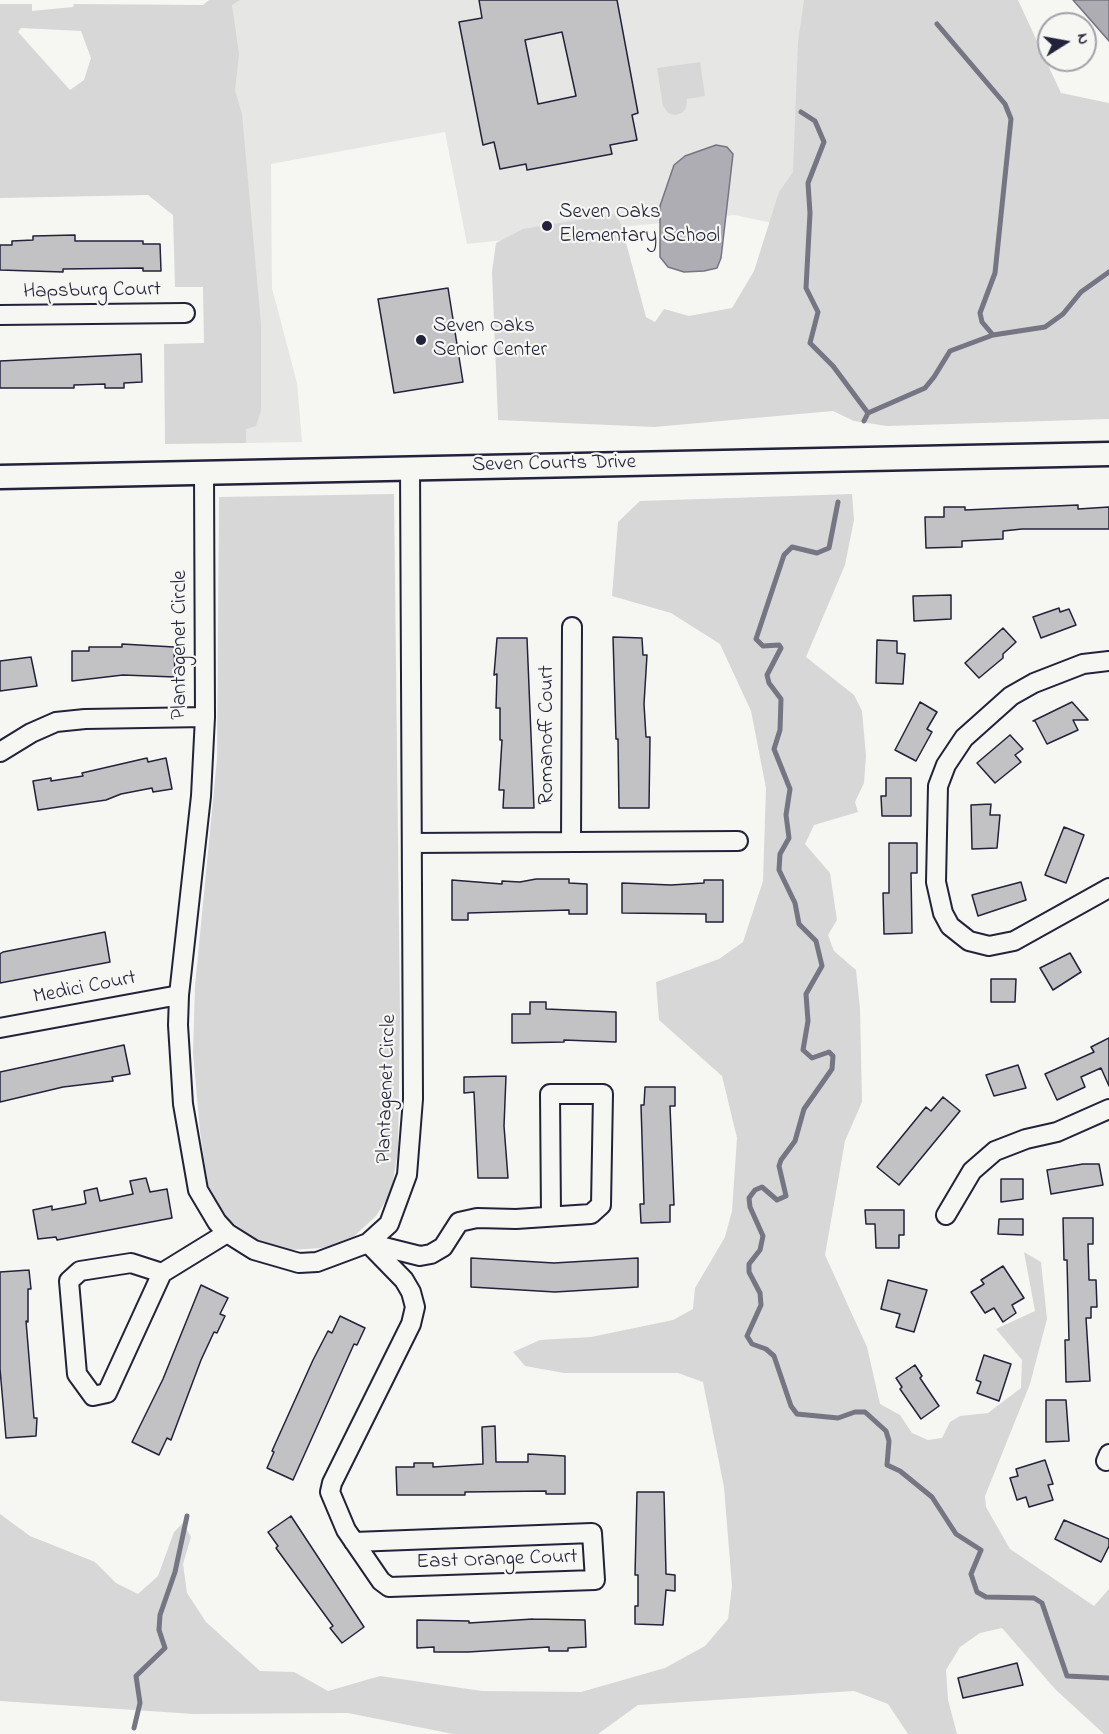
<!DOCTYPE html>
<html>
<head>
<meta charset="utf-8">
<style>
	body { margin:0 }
	#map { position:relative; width:1109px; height:1734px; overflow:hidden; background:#f6f6f2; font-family:"Indie Flower",sans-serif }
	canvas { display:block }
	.north { position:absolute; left:1037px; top:12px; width:60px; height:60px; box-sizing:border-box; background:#f6f6f2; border:2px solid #a1a1a9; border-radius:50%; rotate:79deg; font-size:16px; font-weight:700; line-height:24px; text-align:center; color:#22223b }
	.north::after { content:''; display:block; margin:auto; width:21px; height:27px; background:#22223b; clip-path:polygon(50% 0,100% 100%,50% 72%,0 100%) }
</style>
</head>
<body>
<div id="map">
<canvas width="1109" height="1734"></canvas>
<div class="north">N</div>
</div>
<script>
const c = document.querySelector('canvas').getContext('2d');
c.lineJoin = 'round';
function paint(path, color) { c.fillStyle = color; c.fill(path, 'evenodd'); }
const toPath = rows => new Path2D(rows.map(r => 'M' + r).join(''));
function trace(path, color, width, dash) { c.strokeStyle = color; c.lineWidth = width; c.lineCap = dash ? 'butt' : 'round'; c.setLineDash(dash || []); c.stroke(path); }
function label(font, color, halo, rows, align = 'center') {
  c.font = font + ' "Indie Flower",sans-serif'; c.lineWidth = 4.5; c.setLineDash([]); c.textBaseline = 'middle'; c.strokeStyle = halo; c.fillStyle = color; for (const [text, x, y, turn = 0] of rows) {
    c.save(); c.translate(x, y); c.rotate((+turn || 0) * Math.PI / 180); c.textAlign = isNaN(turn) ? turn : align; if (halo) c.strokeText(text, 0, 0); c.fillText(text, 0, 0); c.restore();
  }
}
paint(toPath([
	[232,0,833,0,840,237,734,215,467,244,445,132,271,164,272,288,297,383,302,442,246,443]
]), '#e6e6e4');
paint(toPath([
	[209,0,240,0,232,5,239,54,235,90,242,114,261,324,261,410,256,426,246,429,246,443,165,444,164,344,204,343,203,287,175,287,173,215,148,195,0,198,0,4,32,4,32,11,73,7,74,4,203,5],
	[21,28,81,31,91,58,84,80,70,90,18,32],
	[804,0,1018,0,1061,93,1109,103,1109,419,887,426,854,421,833,411,654,427,498,420,492,272,496,243,523,229,614,214,621,224,646,317,655,322,664,309,689,316,732,308,754,271,779,192,793,172,798,42],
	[700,62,705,96,687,99,686,108,682,113,675,115,668,113,663,106,657,68],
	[394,494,400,1014,398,1151,391,1193,376,1216,349,1241,322,1248,288,1250,255,1239,225,1217,208,1185,200,1131,193,1053,195,986,217,759,219,497],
	[852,494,854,520,845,565,806,657,854,695,862,711,866,756,864,783,855,802,858,812,814,825,805,844,830,873,837,920,828,935,834,951,856,970,860,1009,862,1102,845,1141,825,1255,867,1347,880,1404,900,1415,912,1433,928,1440,942,1438,950,1422,960,1416,988,1413,1021,1388,1022,1360,996,1329,1035,1311,1024,1252,1041,1262,1047,1319,1030,1384,985,1496,986,1507,1010,1549,1094,1606,1109,1589,1109,1734,1104,1734,1055,1689,1002,1628,980,1633,960,1647,946,1670,948,1700,957,1734,908,1734,888,1704,854,1691,638,1705,598,1734,453,1734,348,1713,194,1714,0,1701,0,1514,30,1536,95,1562,116,1583,138,1594,158,1576,174,1532,183,1523,191,1537,183,1564,187,1593,206,1622,260,1671,294,1672,328,1691,380,1676,482,1691,581,1692,665,1668,705,1646,728,1619,732,1586,724,1487,703,1382,678,1373,564,1373,525,1366,513,1352,540,1340,591,1337,673,1320,693,1309,695,1288,725,1237,732,1211,737,1138,722,1076,659,1020,656,982,719,959,743,942,763,881,766,788,751,711,720,644,671,613,612,596,618,522,640,501]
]), '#d7d7d7');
const water = toPath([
	[1073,0,1109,0,1109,41,1073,0],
	[716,145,727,147,733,154,721,258,717,268,704,271,684,272,668,267,660,257,660,206,674,165,685,156,716,145]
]);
paint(water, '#adadb3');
trace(water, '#757583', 1.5);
trace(toPath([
	[937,24,1005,104,1011,119,995,273,980,313,982,322,993,335],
	[801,112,815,121,824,142,808,183,810,213,806,288,818,312,810,343,833,366,868,413],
	[864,421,868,413,925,388,934,377,950,351,993,335,1045,327,1063,314,1081,292,1109,272],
	[838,502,829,548,817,553,792,547,784,555,756,639,763,646,779,645,781,648,767,675,769,683,781,699,780,730,774,749,790,789,786,815,789,838,780,854,779,870,795,903,799,924,816,941,822,966,806,994,808,1021,803,1050,812,1058,829,1052,833,1056,832,1069,804,1109,795,1141,781,1160,779,1166,786,1196,777,1200,762,1187,755,1190,749,1198,750,1207,763,1236,760,1250,749,1264,749,1272,760,1293,761,1305,747,1336,752,1344,766,1349,774,1356,791,1406,797,1414,838,1418,855,1412,865,1412,886,1431,889,1441,887,1465,900,1471,932,1497,956,1534,981,1550,971,1574,977,1592,986,1597,1034,1598,1042,1603,1067,1676,1109,1678],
	[134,1728,140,1703,136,1676,165,1648,159,1630,160,1615,175,1572,187,1516]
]), '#757583', 5);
const building = toPath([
	[479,0,617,0,638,113,632,115,637,140,610,145,612,154,527,170,526,164,500,169,494,142,483,145,459,22,482,18,479,0],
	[562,32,576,96,538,104,525,40,562,32],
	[75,235,75,241,143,241,143,244,160,244,161,271,143,271,143,268,63,269,63,272,0,270,0,245,12,245,12,241,33,240,33,236,75,235],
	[448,288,463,382,394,393,378,299,448,288],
	[141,354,142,382,124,383,124,388,105,388,105,384,74,385,74,388,0,388,0,361,141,354],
	[1078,505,1078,509,1109,507,1109,529,1022,529,1003,531,1003,539,962,541,962,547,926,548,925,517,944,517,944,507,965,507,965,510,1078,505],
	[951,595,951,619,914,621,913,596,951,595],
	[1059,608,1060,612,1069,609,1076,625,1041,638,1033,617,1059,608],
	[1003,628,1016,642,1003,654,1003,658,979,678,965,663,1003,628],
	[613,637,642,638,643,655,647,655,644,704,646,737,650,737,649,808,619,808,618,739,616,739,613,637],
	[497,638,527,638,534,808,503,808,504,790,499,790,502,740,500,740,500,708,496,708,497,674,494,675,497,638],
	[877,640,897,641,897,653,905,654,903,684,876,683,877,640],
	[122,644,174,647,175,677,123,675,72,681,72,651,89,651,89,647,122,647,122,644],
	[31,657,37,686,0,691,0,661,31,657],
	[920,702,937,712,927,729,932,732,916,761,895,750,920,702],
	[1072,702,1088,720,1073,720,1078,730,1047,744,1035,721,1033,721,1072,702],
	[1010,735,1023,749,1015,755,1021,762,995,783,977,763,1010,735],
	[147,758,148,762,166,758,172,789,153,792,152,788,121,794,106,800,38,810,33,781,51,778,51,781,83,776,82,773,147,758],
	[886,778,911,778,911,816,882,816,881,796,886,796,886,778],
	[991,804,990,815,1000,815,997,848,972,849,971,805,991,804],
	[1064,827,1084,835,1066,883,1045,875,1064,827],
	[889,843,917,843,917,873,911,873,912,933,884,934,883,893,889,893,889,843],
	[536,879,569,879,569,883,587,884,587,914,569,914,569,910,468,913,468,920,452,920,452,880,502,884,502,881,520,882,536,879],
	[704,880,723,880,723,922,706,922,706,914,622,913,622,883,671,885,704,883,704,880],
	[1021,882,1026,900,978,916,972,895,1021,882],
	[105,932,110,962,0,983,0,954,3,952,105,932],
	[1070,953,1081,972,1053,990,1040,968,1070,953],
	[991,979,1016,979,1015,1002,991,1002,991,979],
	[530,1002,546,1002,546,1009,616,1012,616,1042,564,1040,564,1042,512,1043,512,1014,530,1014,530,1002],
	[1109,1038,1109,1086,1101,1068,1081,1077,1085,1087,1057,1100,1045,1074,1094,1052,1091,1047,1109,1038],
	[124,1045,130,1074,112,1077,113,1081,63,1087,0,1102,0,1072,124,1045],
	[1018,1065,1026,1088,994,1096,986,1075,1018,1065],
	[506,1076,504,1126,508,1178,478,1178,474,1092,464,1093,464,1077,506,1076],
	[645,1087,675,1087,675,1106,670,1106,674,1205,670,1205,670,1222,641,1223,640,1204,644,1204,641,1105,644,1105,645,1087],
	[943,1097,960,1111,899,1185,877,1167,926,1107,931,1111,943,1097],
	[1083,1164,1099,1164,1103,1185,1051,1194,1047,1170,1083,1164],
	[146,1178,150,1192,167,1189,172,1218,57,1240,56,1237,38,1239,33,1210,52,1206,52,1210,84,1204,86,1203,84,1191,97,1188,100,1201,133,1194,130,1181,146,1178],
	[1001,1179,1023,1179,1023,1199,1001,1202,1001,1179],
	[865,1210,904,1210,904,1235,899,1235,899,1248,876,1248,875,1224,866,1224,865,1210],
	[1063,1218,1093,1218,1093,1244,1088,1244,1089,1280,1096,1280,1097,1307,1091,1307,1091,1318,1086,1318,1090,1381,1066,1382,1065,1340,1069,1340,1067,1260,1064,1260,1063,1218],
	[999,1219,1023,1219,1023,1235,998,1234,999,1219],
	[471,1258,554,1263,638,1258,638,1287,555,1292,471,1287,471,1258],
	[1003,1266,1024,1298,1012,1305,1016,1313,1003,1322,994,1308,985,1313,971,1292,984,1284,981,1280,1003,1266],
	[29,1270,31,1289,28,1289,28,1322,26,1321,34,1418,37,1418,36,1436,6,1438,0,1369,0,1272,29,1270],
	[888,1280,927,1290,914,1332,896,1327,900,1314,881,1309,888,1280],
	[201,1285,228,1298,220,1314,225,1316,217,1333,214,1332,201,1360,171,1440,167,1438,159,1455,132,1442,163,1379,201,1285],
	[340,1316,365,1328,357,1345,354,1344,293,1480,267,1468,274,1452,272,1451,313,1360,328,1331,332,1333,340,1316],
	[984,1355,1011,1364,999,1401,977,1393,981,1382,976,1380,984,1355],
	[915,1365,922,1376,920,1378,939,1406,921,1419,900,1389,902,1387,896,1378,915,1365],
	[1046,1400,1066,1400,1069,1441,1046,1442,1046,1400],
	[495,1426,496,1462,528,1462,528,1454,565,1456,565,1494,546,1494,546,1491,465,1492,465,1495,397,1495,396,1467,414,1467,414,1463,433,1463,433,1467,483,1464,482,1427,495,1426],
	[1045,1460,1053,1484,1048,1485,1053,1500,1029,1507,1026,1497,1017,1500,1010,1478,1018,1476,1016,1469,1045,1460],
	[637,1492,664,1492,666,1574,675,1575,675,1591,666,1590,663,1625,635,1624,635,1606,638,1606,638,1575,635,1575,637,1492],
	[291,1516,364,1627,342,1643,330,1628,333,1626,276,1548,278,1546,268,1532,291,1516],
	[1064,1520,1109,1539,1109,1546,1101,1562,1055,1539,1064,1520],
	[533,1619,585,1620,586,1647,568,1648,568,1651,549,1651,549,1647,468,1652,434,1652,434,1647,417,1648,417,1620,469,1621,469,1623,533,1619],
	[1017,1663,1023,1685,963,1698,958,1678,1017,1663]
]);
paint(building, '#c2c2c4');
trace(building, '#22223b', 1.5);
const minor = toPath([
	[0,315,185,313],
	[204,472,205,717,201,796,179,995,178,1025,183,1104,198,1190,217,1222,227,1233,254,1250,299,1263,317,1262,368,1243,389,1224,407,1175,413,1099,410,467],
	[1109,661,1083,664,1034,683,1011,696,964,738,946,765,938,786,936,882,943,913,950,926,969,941,989,946,1014,941,1109,888],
	[0,752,31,733,56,722,85,719,205,717],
	[571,842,572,627],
	[412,843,738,841],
	[0,1028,179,995],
	[946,1215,972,1171,995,1151,1026,1139,1057,1132,1109,1109],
	[368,1243,420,1256,431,1254,443,1247,459,1222,477,1218,516,1219,591,1214,601,1205,603,1094,550,1094,551,1216],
	[162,1273,131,1263,80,1271,69,1281,77,1374,93,1396,107,1393,162,1273,227,1233],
	[1106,1461,1109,1454],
	[354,1542,592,1533,595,1580,389,1587,381,1581,346,1530,330,1492,332,1483,411,1324,415,1307,411,1292,404,1280,368,1243]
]);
const tertiary = toPath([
	[0,477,1109,454]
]);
trace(minor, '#22223b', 22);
trace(tertiary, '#22223b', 27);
trace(minor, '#f6f6f2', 18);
trace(tertiary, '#f6f6f2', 22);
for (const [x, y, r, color] of [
	[547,226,6,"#22223b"],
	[421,340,6,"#22223b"]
]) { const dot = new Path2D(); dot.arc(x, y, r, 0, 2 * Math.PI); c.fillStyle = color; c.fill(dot); trace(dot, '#f6f6f2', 2); }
label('21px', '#22223b', '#f6f6f2', [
	["Seven Oaks",559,214],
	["Elementary School",559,238],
	["Seven Oaks",433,328],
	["Senior Center",433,352]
], 'left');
label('21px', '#22223b', '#f6f6f2', [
	["Hapsburg Court",92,292,-1],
	["Seven Courts Drive",554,465,-1],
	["Plantagenet Circle",182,645,-90],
	["Romanoff Court",549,735,-90],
	["Medici Court",85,989,-11],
	["Plantagenet Circle",388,1089,-88],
	["East Orange Court",497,1561,-2]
]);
</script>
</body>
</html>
